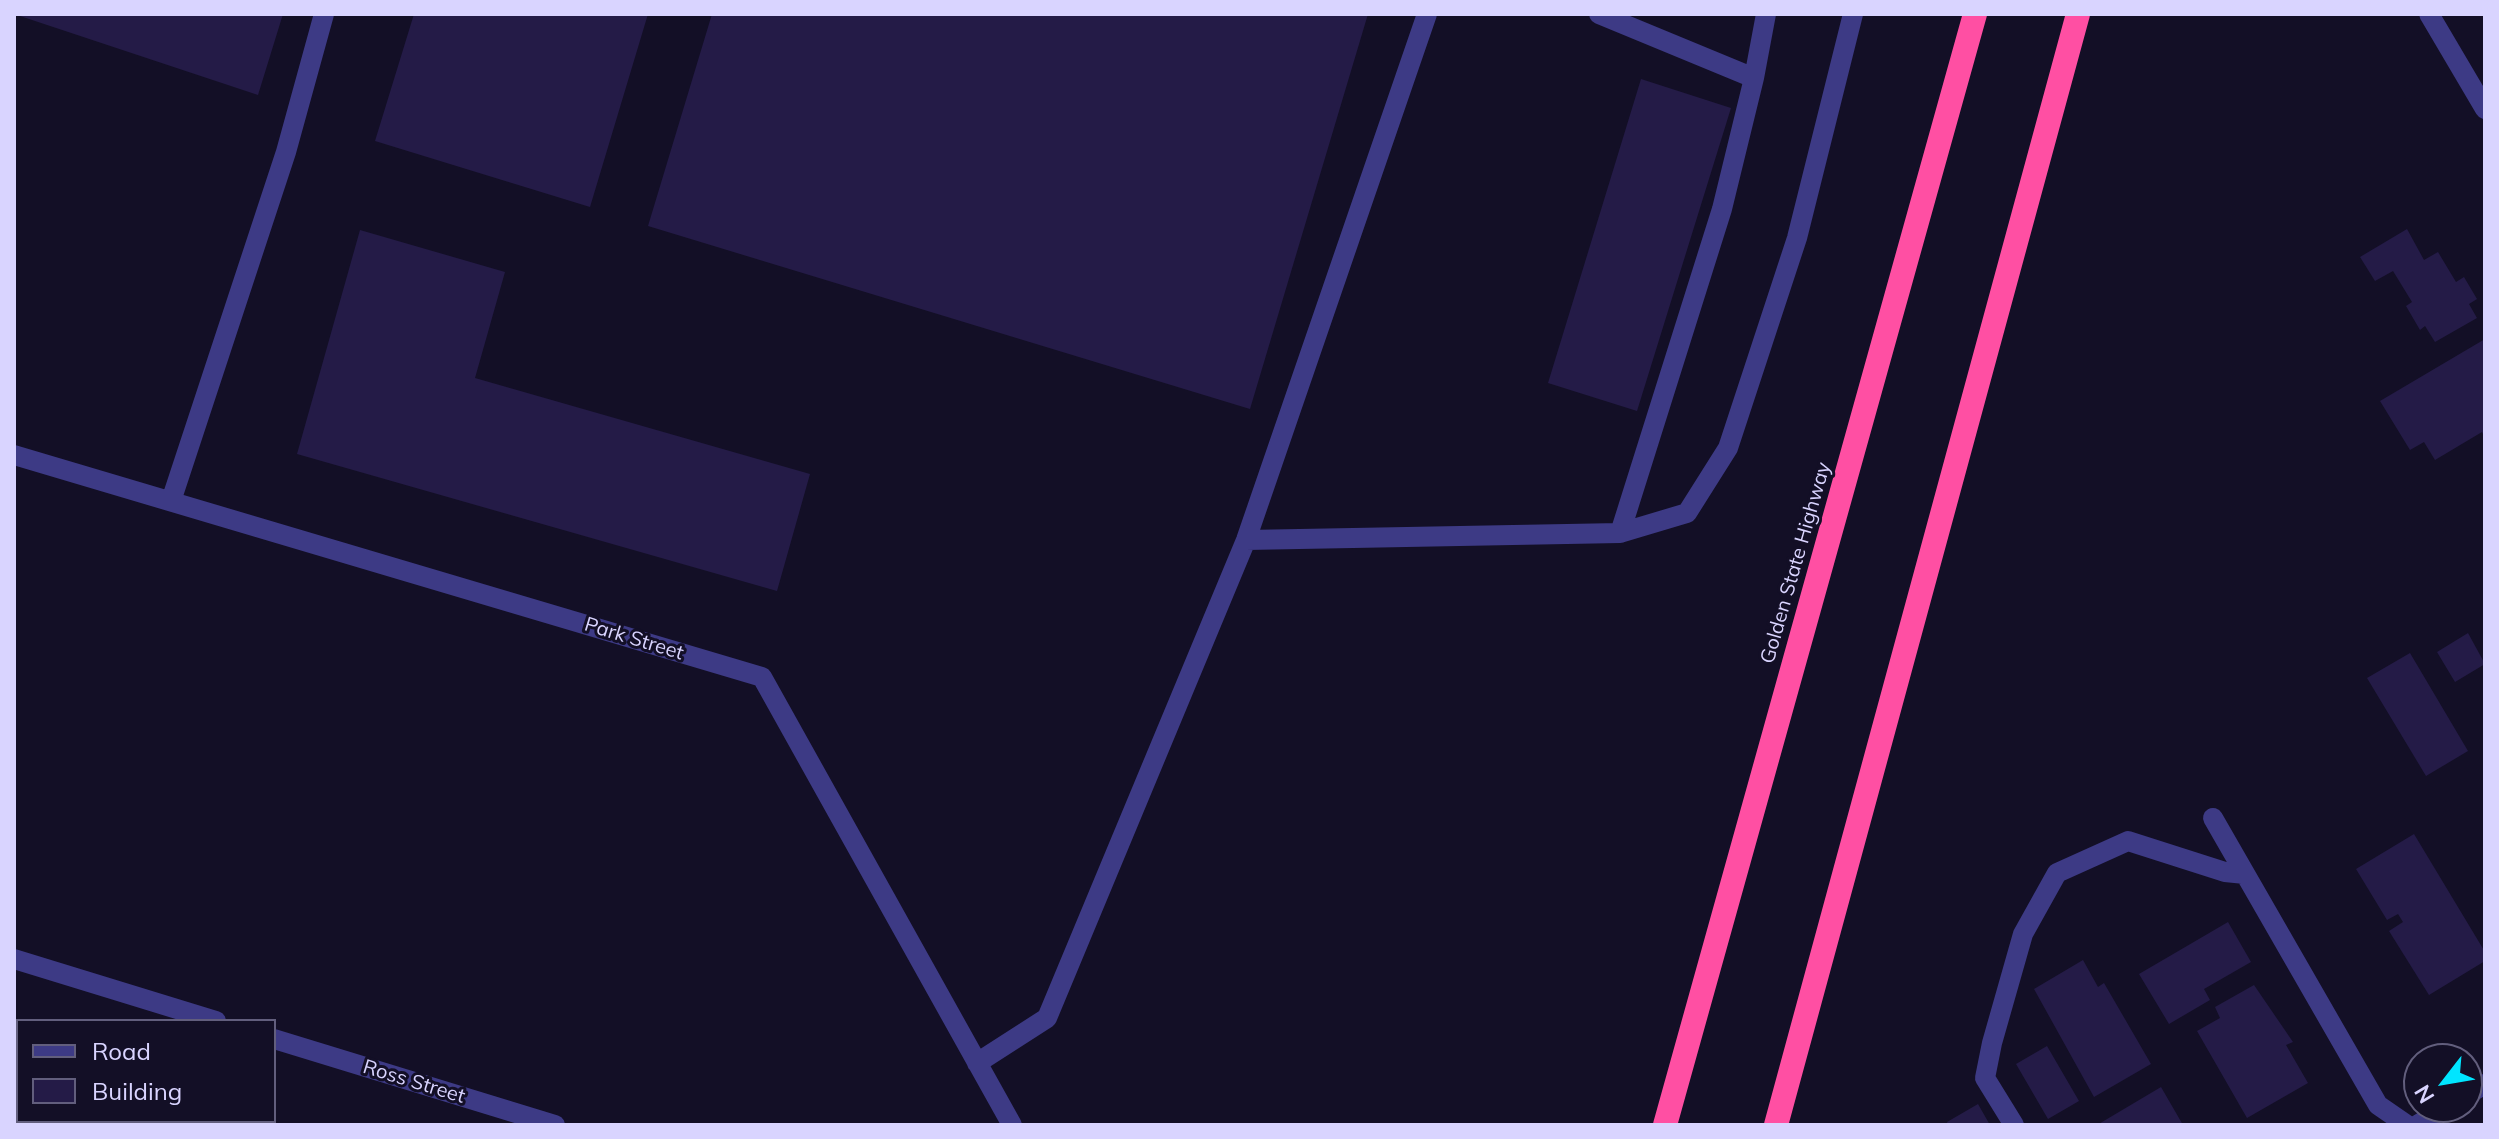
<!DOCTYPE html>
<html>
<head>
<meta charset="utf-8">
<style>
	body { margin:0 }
	#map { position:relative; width:2499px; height:1139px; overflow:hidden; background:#130f26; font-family:Mulish,sans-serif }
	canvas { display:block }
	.frame { position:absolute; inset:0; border:16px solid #d9d4ff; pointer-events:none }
	.legend { position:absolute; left:16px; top:1019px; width:260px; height:104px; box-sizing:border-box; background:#130f26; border:2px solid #625e7d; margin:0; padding:10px 14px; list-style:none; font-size:24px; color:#d9d4ff }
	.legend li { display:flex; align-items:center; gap:16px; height:40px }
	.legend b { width:40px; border:2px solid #625e7d }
	.north { position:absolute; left:2403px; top:1043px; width:80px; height:80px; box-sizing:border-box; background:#130f26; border:2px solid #625e7d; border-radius:50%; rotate:239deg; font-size:22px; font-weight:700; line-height:32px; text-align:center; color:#d9d4ff }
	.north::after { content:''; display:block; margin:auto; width:28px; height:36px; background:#00e5ff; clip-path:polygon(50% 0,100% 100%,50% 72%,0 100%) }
</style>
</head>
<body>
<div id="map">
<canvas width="2499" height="1139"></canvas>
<div class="frame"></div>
<ul class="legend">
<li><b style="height:10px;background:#3d3a85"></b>Road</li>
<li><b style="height:22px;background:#241b47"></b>Building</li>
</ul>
<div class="north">N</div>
</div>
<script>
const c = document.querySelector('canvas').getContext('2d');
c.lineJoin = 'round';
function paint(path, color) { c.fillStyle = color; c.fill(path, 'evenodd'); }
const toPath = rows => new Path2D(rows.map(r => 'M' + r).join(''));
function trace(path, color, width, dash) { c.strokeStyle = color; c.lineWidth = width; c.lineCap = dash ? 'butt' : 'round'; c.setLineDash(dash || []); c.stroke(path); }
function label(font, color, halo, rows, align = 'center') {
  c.font = font + ' Mulish,sans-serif'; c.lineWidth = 6; c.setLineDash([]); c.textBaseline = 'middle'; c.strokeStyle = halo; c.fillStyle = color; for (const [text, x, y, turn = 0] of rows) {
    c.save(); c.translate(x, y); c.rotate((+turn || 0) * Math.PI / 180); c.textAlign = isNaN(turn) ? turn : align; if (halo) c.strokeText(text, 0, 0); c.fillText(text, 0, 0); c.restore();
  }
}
paint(toPath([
	[14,14,283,14,258,95],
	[414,14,648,14,590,207,375,141],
	[712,14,1368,14,1250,409,648,226],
	[1641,79,1731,108,1637,411,1548,383],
	[2407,229,2424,260,2438,252,2456,282,2464,277,2477,299,2469,304,2477,318,2435,342,2425,326,2420,330,2406,306,2412,302,2393,271,2375,281,2360,257],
	[360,230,505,272,475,378,810,474,777,591,297,454],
	[2485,339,2485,438,2482,432,2435,460,2424,442,2410,450,2380,401],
	[2468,633,2485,664,2455,682,2437,652],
	[2410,653,2468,751,2426,776,2367,678],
	[2414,834,2485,952,2485,961,2429,995,2389,931,2403,922,2398,914,2387,920,2356,869],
	[2228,922,2251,962,2204,989,2210,1000,2169,1024,2139,974],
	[2083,960,2098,987,2104,983,2151,1064,2094,1097,2034,989],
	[2254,985,2293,1042,2286,1045,2308,1083,2247,1118,2197,1031,2220,1018,2215,1007],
	[2047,1046,2079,1101,2048,1119,2016,1064],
	[2161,1087,2183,1125,2097,1125],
	[1978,1104,1990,1125,1948,1125,1947,1122]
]), '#241b47');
trace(toPath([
	[2429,14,2485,109],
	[1754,78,1766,14],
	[14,455,762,677,1012,1125],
	[171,501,286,152,324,14],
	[1620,533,1687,513,1728,448,1797,238,1853,14],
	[1246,540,1620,533,1722,209,1754,78,1599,14],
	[2213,818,2378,1105,2407,1125],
	[14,959,216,1021],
	[274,1039,555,1125],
	[977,1063,1047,1018,1246,540,1427,14],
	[2467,1095,2485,1084],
	[2014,1125,1985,1078,1992,1043,2023,934,2057,873,2128,841,2225,872,2245,874],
	[2417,1125,2447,1107]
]), '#3d3a85', 20);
trace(toPath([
	[1665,1125,1975,14],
	[1776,1125,2078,14]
]), '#ff4fa3', 24);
label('20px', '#d9d4ff', '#130f26', [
	["Golden State Highway",1796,563,-74],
	["Park Street",634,639,17],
	["Ross Street",414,1082,17]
]);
</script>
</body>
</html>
